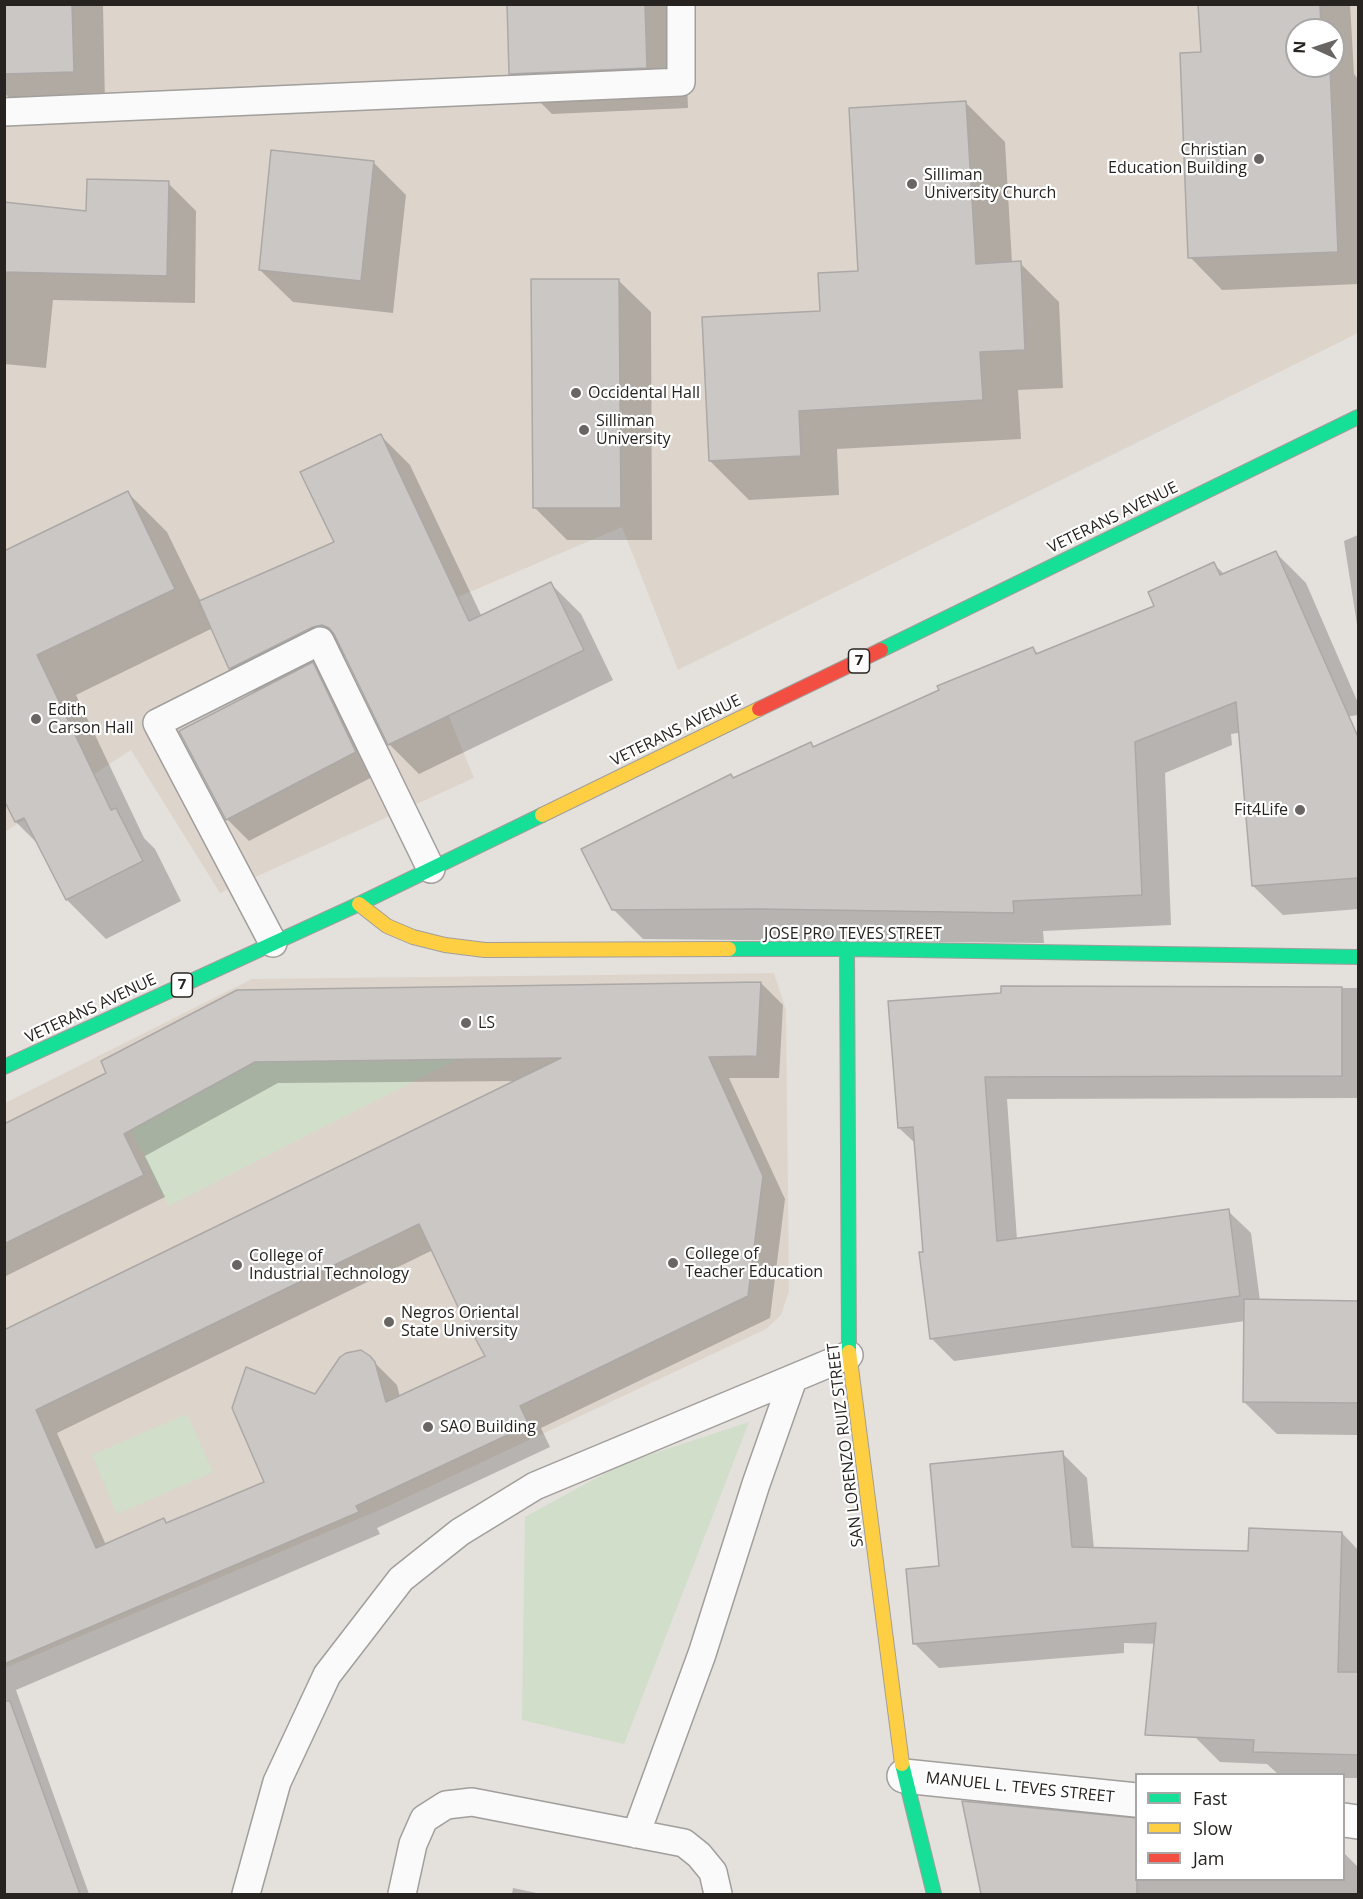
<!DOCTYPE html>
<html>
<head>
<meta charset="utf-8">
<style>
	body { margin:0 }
	#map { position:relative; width:1363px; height:1899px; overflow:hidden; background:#e4e0dc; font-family:"Open Sans",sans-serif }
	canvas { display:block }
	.frame { position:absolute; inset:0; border:6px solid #262320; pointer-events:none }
	.legend { position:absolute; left:1135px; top:1773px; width:210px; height:108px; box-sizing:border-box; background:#fff; border:2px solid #a8a7a6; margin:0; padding:8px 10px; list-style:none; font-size:18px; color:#262320 }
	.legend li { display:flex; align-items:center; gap:12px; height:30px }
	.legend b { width:30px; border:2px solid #a8a7a6 }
	.north { position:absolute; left:1285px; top:18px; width:60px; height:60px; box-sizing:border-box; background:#fff; border:2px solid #a8a7a6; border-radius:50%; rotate:273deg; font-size:16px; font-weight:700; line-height:24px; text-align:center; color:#262320 }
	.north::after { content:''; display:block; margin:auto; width:21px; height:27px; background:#686562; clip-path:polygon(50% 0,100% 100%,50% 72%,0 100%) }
</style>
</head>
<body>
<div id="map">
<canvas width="1363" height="1899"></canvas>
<div class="frame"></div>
<ul class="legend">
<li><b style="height:8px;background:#16e098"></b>Fast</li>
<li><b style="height:8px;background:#ffcf43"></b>Slow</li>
<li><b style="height:8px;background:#f24e42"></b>Jam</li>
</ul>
<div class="north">N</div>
</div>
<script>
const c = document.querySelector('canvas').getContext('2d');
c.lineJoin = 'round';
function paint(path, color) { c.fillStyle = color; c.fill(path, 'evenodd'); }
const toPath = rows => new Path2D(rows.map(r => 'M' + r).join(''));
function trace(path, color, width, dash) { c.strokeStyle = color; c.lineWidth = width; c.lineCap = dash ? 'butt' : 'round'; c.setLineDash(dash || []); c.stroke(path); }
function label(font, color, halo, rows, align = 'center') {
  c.font = font + ' "Open Sans",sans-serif'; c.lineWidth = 4.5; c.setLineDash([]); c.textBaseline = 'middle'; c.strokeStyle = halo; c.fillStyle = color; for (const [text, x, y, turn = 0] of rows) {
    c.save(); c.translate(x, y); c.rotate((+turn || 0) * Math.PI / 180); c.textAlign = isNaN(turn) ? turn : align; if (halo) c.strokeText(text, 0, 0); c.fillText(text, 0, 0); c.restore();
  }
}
paint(toPath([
	[5,5,1358,5,1358,333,678,670,622,527,409,618,474,778,220,893,131,750,5,832],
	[1297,30,1333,30,1333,66,1297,66],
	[774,973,786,1010,789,1291,781,1315,766,1329,382,1509,5,1668,5,1103,252,979]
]), '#ddd5cb');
paint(toPath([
	[456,1060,168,1206,131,1130,255,1062],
	[187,1414,213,1472,117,1514,92,1455],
	[749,1422,624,1744,522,1720,525,1517,622,1464]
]), '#d0deca');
paint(toPath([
	[4,4,103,4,105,104,18,106,4,93],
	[508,4,684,4,688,108,552,114,511,73],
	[1200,4,1350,4,1354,74,1358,79,1358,284,1222,290,1190,257,1202,54],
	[1297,30,1333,30,1333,66,1297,66],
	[966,103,1005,142,1012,263,1020,263,1059,302,1063,388,1018,390,1021,439,837,449,839,495,749,500,710,461,821,313,860,272],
	[373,162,406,195,393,313,293,302,260,270],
	[168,183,196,211,195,303,53,300,46,368,4,364,4,204,87,212],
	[618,280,651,312,652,540,567,540,534,507],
	[380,435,410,465,482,617,551,584,581,614,613,680,419,774,389,744,346,656,343,656,318,669,335,686,378,774,249,841,227,819,255,693,230,668,213,628,76,695,144,838,155,849,181,901,106,939,67,900,39,845,16,822,4,797,4,545,7,551,128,493,167,532,201,602,336,543],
	[1358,535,1358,631,1344,541],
	[1276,553,1306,583,1358,703,1358,715,1231,734,1232,745,1165,773,1171,925,1043,931,1044,943,643,939,613,909,734,779,811,744,814,748,1033,648,1038,654,1156,607,1214,564,1225,575],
	[1358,743,1358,909,1283,915,1253,886],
	[761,983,783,1005,779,1078,729,1078,785,1199,770,1318,541,1428,550,1447,377,1528,380,1534,16,1690,89,1894,4,1894,4,1331,519,1081,278,1083,145,1156,165,1197,4,1277,4,1125,108,1074],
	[433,1250,487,1356,400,1397,397,1385,369,1357,315,1396,266,1482,168,1524,164,1520,106,1545,57,1433],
	[1003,988,1358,988,1358,1098,1007,1099,1017,1240,1228,1211,1251,1233,1260,1301,1358,1302,1358,1435,1277,1434,1244,1402,1245,1321,954,1361,932,1339,916,1144,899,1128,1003,994],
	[1062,1453,1087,1478,1094,1549,1250,1552,1342,1533,1358,1550,1358,1778,1344,1778,1344,1774,1278,1774,1267,1764,1220,1762,1195,1737,1200,1645,1124,1643,1124,1653,939,1668,914,1643,941,1568],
	[964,1803,1136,1880,1344,1880,1344,1853,1358,1867,1358,1894,983,1894],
	[513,1888,541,1894,512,1894]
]), '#0003');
const building = toPath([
	[4,4,72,4,74,72,4,74,4,4],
	[507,4,645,4,647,68,509,74,507,4],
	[1198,4,1320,4,1321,30,1297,30,1297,66,1330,66,1338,252,1188,258,1180,53,1201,52,1198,4],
	[966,101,976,264,1021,261,1025,350,980,352,983,400,799,411,801,456,709,461,702,317,820,311,818,273,858,271,849,108,966,101],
	[271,150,374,161,361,281,259,270,271,150],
	[87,179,169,181,167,276,4,272,4,202,86,211,87,179],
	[531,279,619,279,621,508,533,508,531,279],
	[381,434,469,621,551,582,584,650,388,745,334,634,329,628,322,625,313,627,229,669,199,601,334,542,300,472,381,434],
	[128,491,175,589,37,655,111,810,116,808,143,861,66,900,24,818,15,822,4,800,4,551,128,491],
	[1276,551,1359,739,1359,878,1252,886,1236,702,1135,742,1142,895,1013,901,1014,913,759,909,612,910,581,849,731,774,733,778,811,742,813,747,939,690,937,686,1033,647,1036,654,1154,606,1148,592,1214,562,1220,575,1276,551],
	[313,662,356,752,226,820,179,731,313,662],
	[761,982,757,1056,709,1057,763,1176,748,1296,520,1406,529,1425,356,1506,359,1512,4,1664,4,1330,561,1058,255,1062,124,1134,144,1175,4,1244,4,1124,106,1073,101,1061,237,990,761,982],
	[419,1224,458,1307,485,1356,386,1402,375,1362,370,1356,361,1350,346,1353,340,1357,315,1394,246,1367,232,1408,264,1482,166,1523,164,1518,96,1548,36,1410,419,1224],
	[1001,986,1342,987,1342,1076,985,1077,997,1241,1229,1209,1240,1296,930,1339,919,1252,923,1252,913,1127,898,1128,888,1001,1001,993,1001,986],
	[1244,1299,1359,1301,1359,1403,1243,1402,1244,1299],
	[1063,1451,1072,1547,1248,1551,1249,1528,1342,1532,1338,1672,1359,1672,1359,1755,1253,1752,1254,1740,1145,1735,1156,1623,913,1644,906,1569,939,1566,930,1464,1063,1451],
	[4,1701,10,1701,80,1894,4,1894,4,1701],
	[962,1801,1137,1818,1137,1894,981,1894,962,1801]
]);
paint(building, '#cac7c4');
trace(building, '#aca8a7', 1.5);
const lane = toPath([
	[4,112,681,82,681,4],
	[273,943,157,723,320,641,431,869],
	[636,1834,702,1654,756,1484,793,1379],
	[246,1894,277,1782,327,1675,401,1579,460,1532,535,1486,849,1355],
	[402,1894,413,1844,424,1819,446,1805,472,1802,684,1843,699,1855,713,1872,718,1894]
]);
const street = toPath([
	[904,1776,1136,1800],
	[1344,1820,1358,1822]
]);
const fast = toPath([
	[881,650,1358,417],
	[729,949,847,949,1358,957],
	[847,949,849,1352],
	[4,1067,359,904,542,815],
	[902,1764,934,1894]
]);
const slow = toPath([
	[542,815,759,709],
	[359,904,387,926,413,937,445,945,485,950,729,949],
	[849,1352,902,1764]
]);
const jam = toPath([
	[759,709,881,650]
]);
trace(lane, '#a19e9b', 30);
trace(street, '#a19e9b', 36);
trace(fast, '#a19e9b', 16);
trace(slow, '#a19e9b', 16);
trace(jam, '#a19e9b', 16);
trace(lane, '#fbfafa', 27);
trace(street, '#fbfafa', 33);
trace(fast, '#16e098', 14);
trace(slow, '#ffcf43', 14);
trace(jam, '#f24e42', 14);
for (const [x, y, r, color] of [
	[1259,159,6,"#686562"],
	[912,184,6,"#686562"],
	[576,393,6,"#686562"],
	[584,430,6,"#686562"],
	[36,719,6,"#686562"],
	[1300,810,6,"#686562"],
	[466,1023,6,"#686562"],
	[673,1263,6,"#686562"],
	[237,1265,6,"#686562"],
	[389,1322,6,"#686562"],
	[428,1427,6,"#686562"]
]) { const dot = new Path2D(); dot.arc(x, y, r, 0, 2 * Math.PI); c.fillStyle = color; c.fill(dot); trace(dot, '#fff', 2); }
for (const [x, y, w] of [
	[859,661,21],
	[182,985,21]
]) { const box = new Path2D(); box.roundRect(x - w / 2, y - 12, w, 24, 4.5); c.fillStyle = '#fff'; c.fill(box); trace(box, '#262320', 1.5); }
label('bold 15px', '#262320', null, [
	["7",859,661],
	["7",182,985]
]);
label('16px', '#262320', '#fff', [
	["Christian",1247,150,"right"],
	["Education Building",1247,168,"right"],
	["Silliman",924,175],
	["University Church",924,193],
	["Occidental Hall",588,393],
	["Silliman",596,421],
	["University",596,439],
	["Edith",48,710],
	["Carson Hall",48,728],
	["Fit4Life",1288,810,"right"],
	["LS",478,1023],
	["College of",685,1254],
	["Teacher Education",685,1272],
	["College of",249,1256],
	["Industrial Technology",249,1274],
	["Negros Oriental",401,1313],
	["State University",401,1331],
	["SAO Building",440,1427]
], 'left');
label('16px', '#262320', '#fff', [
	["VETERANS AVENUE",1113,518,-26],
	["VETERANS AVENUE",676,731,-26],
	["JOSE PRO TEVES STREET",853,934],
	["VETERANS AVENUE",91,1009,-25],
	["SAN LORENZO RUIZ STREET",846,1445,-97],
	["MANUEL L. TEVES STREET",1020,1788,6]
]);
</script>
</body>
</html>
